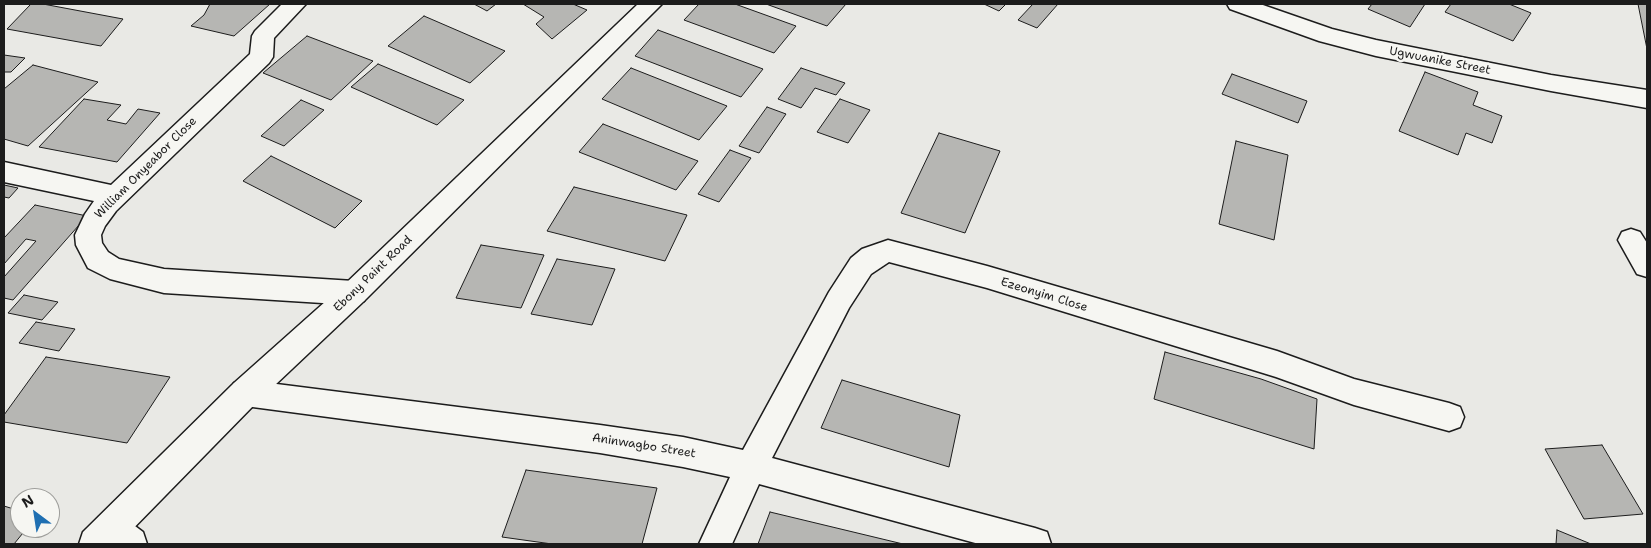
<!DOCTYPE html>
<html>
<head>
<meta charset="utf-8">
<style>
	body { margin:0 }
	#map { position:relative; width:1651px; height:548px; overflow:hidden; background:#e9e9e5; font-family:"Shantell Sans",sans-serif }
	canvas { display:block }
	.frame { position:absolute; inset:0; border:5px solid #1c1c1c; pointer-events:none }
	.north { position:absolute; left:10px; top:488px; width:50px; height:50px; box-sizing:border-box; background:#f6f6f2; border:1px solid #9f9f9c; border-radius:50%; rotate:329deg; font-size:14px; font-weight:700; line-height:20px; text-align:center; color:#1c1c1c }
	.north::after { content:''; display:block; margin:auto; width:18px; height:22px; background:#1f6fb2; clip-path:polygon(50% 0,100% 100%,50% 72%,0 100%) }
</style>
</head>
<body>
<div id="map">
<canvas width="1651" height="548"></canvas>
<div class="frame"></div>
<div class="north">N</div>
</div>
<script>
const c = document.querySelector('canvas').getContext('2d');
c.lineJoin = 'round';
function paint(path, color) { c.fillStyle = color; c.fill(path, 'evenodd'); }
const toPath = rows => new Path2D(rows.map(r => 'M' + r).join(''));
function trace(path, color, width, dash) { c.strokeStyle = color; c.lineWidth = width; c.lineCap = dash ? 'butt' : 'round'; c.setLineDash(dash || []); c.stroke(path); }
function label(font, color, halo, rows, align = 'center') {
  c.font = font + ' "Shantell Sans",sans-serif'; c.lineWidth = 5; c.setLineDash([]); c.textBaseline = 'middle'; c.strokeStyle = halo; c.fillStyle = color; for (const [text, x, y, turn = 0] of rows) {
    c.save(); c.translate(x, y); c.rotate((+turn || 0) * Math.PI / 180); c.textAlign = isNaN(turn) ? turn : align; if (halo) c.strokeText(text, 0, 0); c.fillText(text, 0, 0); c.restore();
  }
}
const building = toPath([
	[31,4,43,4,123,19,101,46,7,29,31,4],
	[210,4,270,4,234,36,191,26,204,15,210,4],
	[474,4,496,4,487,11,474,4],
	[523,4,573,4,587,10,552,39,536,24,544,17,523,4],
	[699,4,735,4,796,26,774,53,684,20,699,4],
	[766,4,846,4,827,26,766,4],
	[984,4,1006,4,999,11,984,4],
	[1033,4,1058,4,1037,28,1018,20,1033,4],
	[1372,4,1425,4,1410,27,1368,9,1372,4],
	[1451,4,1509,4,1531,13,1513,41,1445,12,1451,4],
	[1638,4,1647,4,1647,49,1638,4],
	[424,16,505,51,470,83,388,46,424,16],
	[658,30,763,69,741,97,635,56,658,30],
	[307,36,373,61,331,100,263,73,307,36],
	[4,55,25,58,11,72,4,72,4,55],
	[378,64,464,100,437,125,351,87,378,64],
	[33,65,98,82,28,146,4,139,4,89,33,65],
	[631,68,727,106,699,140,602,99,631,68],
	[801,68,845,83,836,95,815,88,801,108,778,99,801,68],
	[1425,72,1478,92,1473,105,1502,116,1492,143,1466,133,1458,155,1399,131,1425,72],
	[1232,74,1307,101,1298,123,1222,94,1232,74],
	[84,99,121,105,107,120,126,124,138,109,160,113,117,162,39,147,84,99],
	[840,99,870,110,848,143,817,132,840,99],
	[301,100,324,110,284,146,261,136,301,100],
	[767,107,786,114,759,153,739,146,767,107],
	[603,124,698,161,676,190,579,152,603,124],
	[939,133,1000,151,965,233,901,213,939,133],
	[1236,141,1288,155,1274,240,1219,224,1236,141],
	[730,150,751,158,719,202,698,194,730,150],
	[271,156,362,201,335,228,243,181,271,156],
	[4,185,18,188,9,198,4,197,4,185],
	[574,187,687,215,665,261,547,231,574,187],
	[35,205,87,216,13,300,4,298,4,277,36,241,26,239,4,264,4,238,35,205],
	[481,245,544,255,521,308,456,298,481,245],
	[557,259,615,269,592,325,531,314,557,259],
	[24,295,58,302,42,320,8,313,24,295],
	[36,322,75,329,59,351,19,343,36,322],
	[1165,352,1261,379,1317,399,1314,449,1154,399,1165,352],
	[46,357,170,377,127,443,4,422,4,415,46,357],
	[842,380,960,415,949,467,821,428,842,380],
	[1602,445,1643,514,1584,519,1545,449,1602,445],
	[526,470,657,488,642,544,552,544,502,537,526,470],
	[4,506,20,511,20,528,27,528,14,544,4,544,4,506],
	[770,512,903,544,758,544,770,512],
	[1557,530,1591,544,1556,544,1557,530]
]);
paint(building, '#b6b6b3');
trace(building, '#1c1c1c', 1);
const street = toPath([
	[282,4,306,4,274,38,273,57,269,63,116,211,105,226,101,235,102,243,108,252,119,259,164,269,354,281,364,285,368,293,364,301,354,305,164,293,110,279,88,268,76,245,75,235,85,214,94,201,4,182,4,162,111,185,250,54,252,36,255,31,282,4],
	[1227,4,1260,4,1332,29,1376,40,1551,75,1647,90,1647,108,1551,91,1376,56,1319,41,1230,9,1227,4],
	[1631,229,1640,232,1647,243,1647,277,1637,274,1618,240,1622,232,1631,229],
	[888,240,987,266,1277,351,1354,379,1449,403,1460,407,1464,417,1460,427,1449,431,1354,405,1276,377,987,288,889,262,871,274,849,308,772,458,1035,528,1047,532,1051,544,979,544,759,484,732,544,699,544,730,477,683,467,600,453,245,406,234,403,230,393,234,383,245,380,600,425,683,437,743,450,829,292,851,258,862,249,888,240],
	[111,512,123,517,143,532,147,544,105,544,99,539,95,528,99,517,111,512]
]);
const secondary = toPath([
	[638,4,662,4,364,301,256,403,118,544,79,544,83,532,234,383,344,285,638,4]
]);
trace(street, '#1c1c1c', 3);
trace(secondary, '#1c1c1c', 3);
paint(street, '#f6f6f2');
paint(secondary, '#f6f6f2');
label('12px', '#1c1c1c', '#f6f6f2', [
	["Ugwuanike Street",1440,61,11],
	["William Onyeabor Close",146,168,-45],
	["Ebony Paint Road",373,274,-44],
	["Ezeonyim Close",1044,295,17],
	["Aninwagbo Street",644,446,9]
]);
</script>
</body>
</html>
